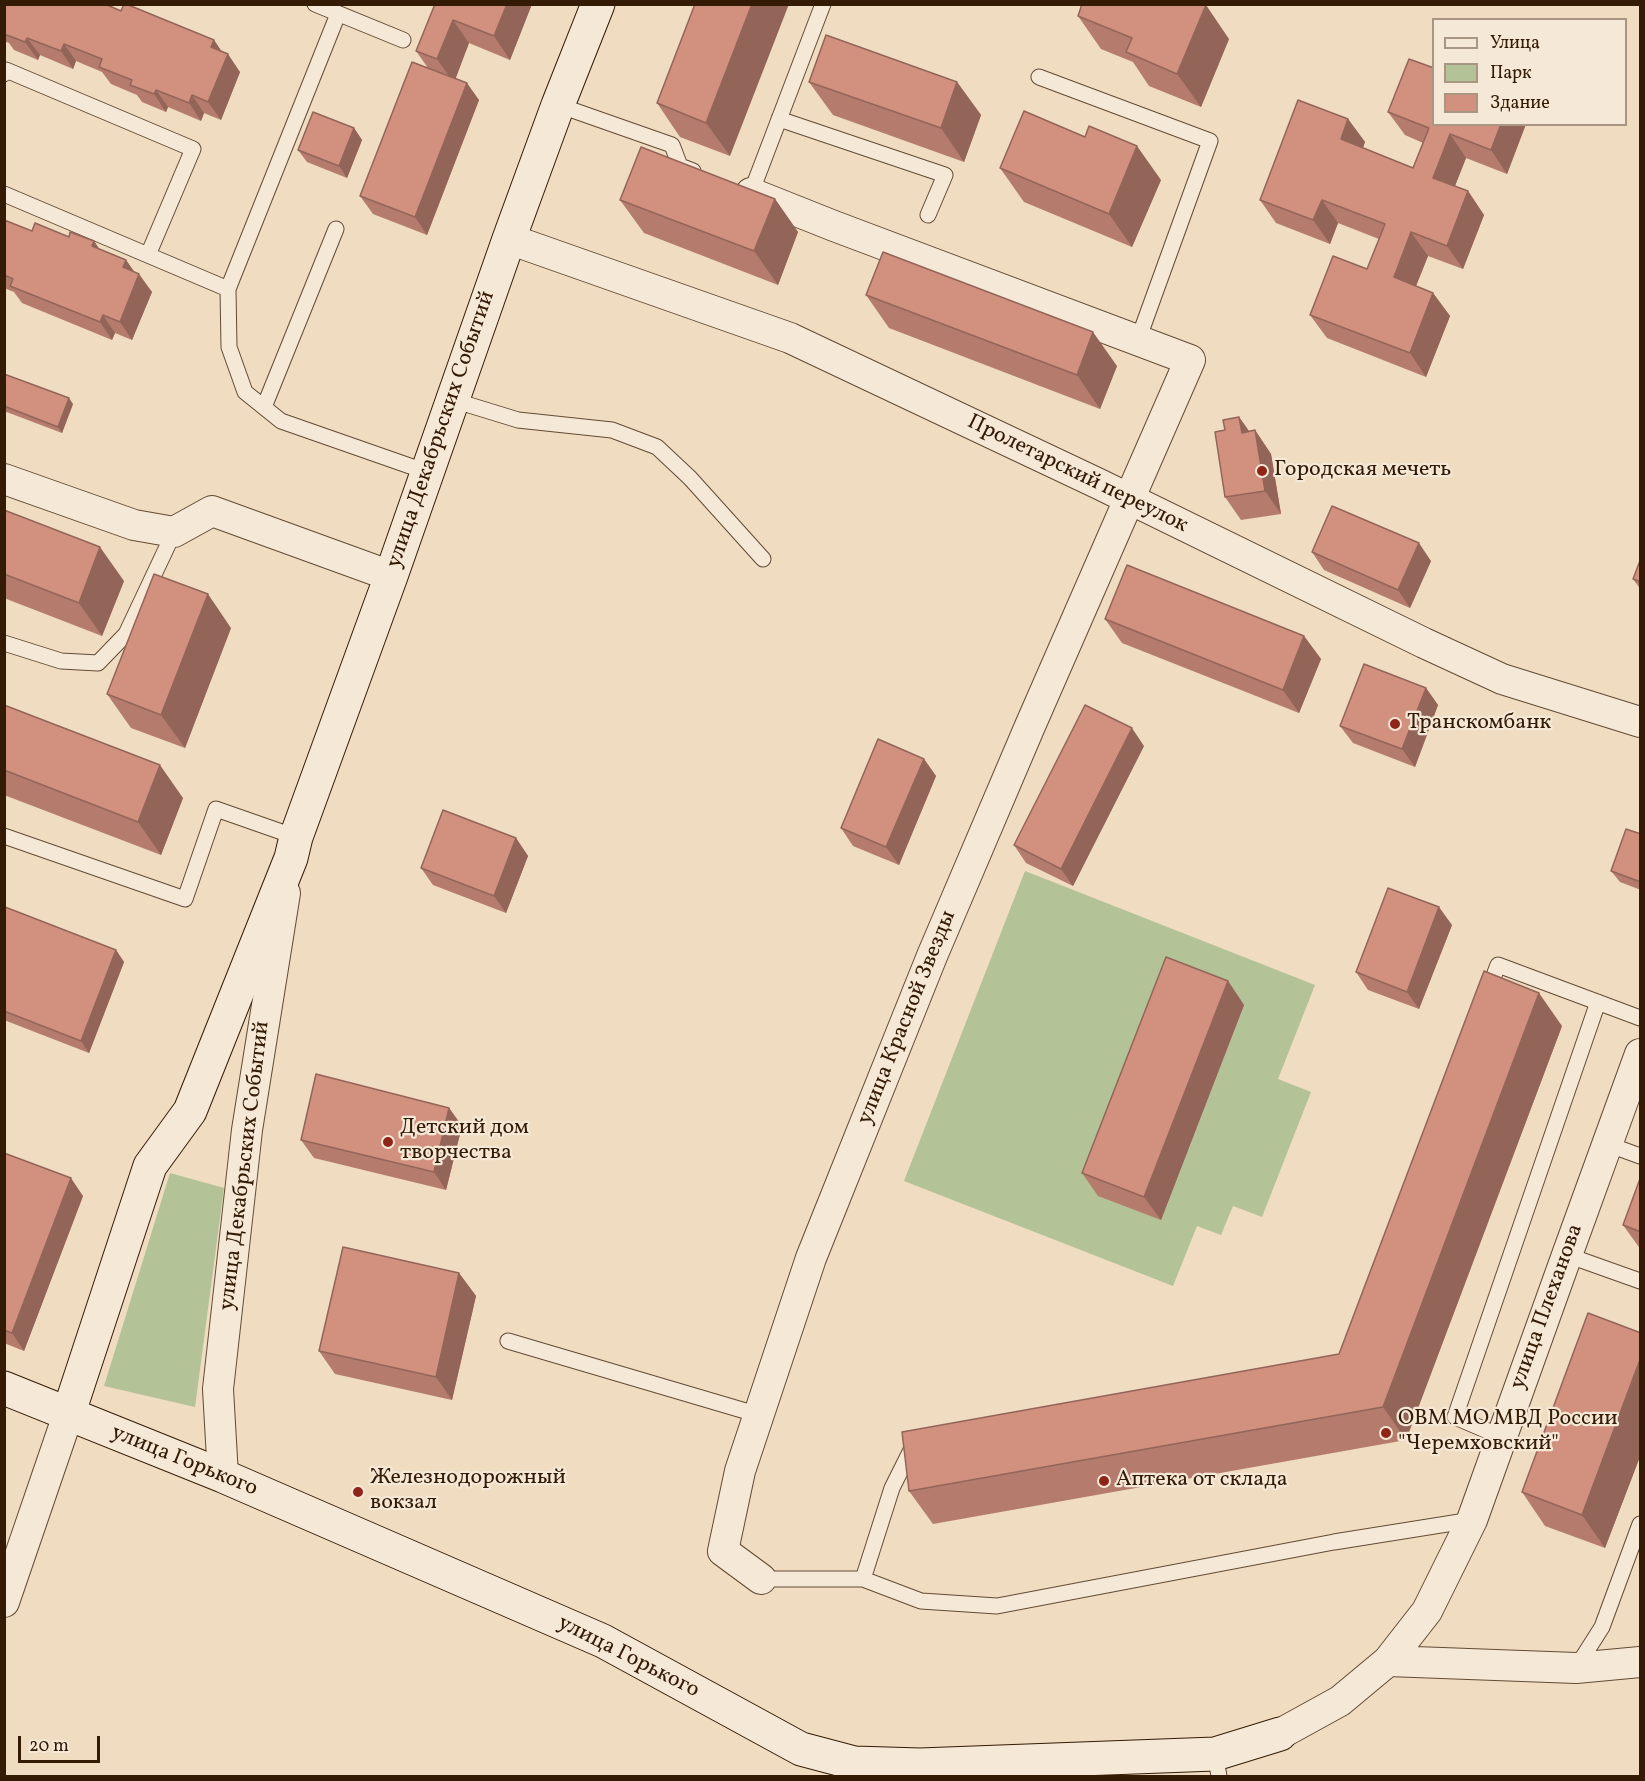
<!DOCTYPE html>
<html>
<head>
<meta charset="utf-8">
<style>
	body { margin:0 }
	#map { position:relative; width:1645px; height:1781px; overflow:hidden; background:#efdcc1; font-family:Vollkorn,serif }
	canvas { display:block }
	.frame { position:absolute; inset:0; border:6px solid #341b05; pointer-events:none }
	.legend { position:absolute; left:1432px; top:18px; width:195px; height:108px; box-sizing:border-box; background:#f5e8d7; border:2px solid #a89683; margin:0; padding:8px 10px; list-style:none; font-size:18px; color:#341b05 }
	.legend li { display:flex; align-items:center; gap:12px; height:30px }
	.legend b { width:30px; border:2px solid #a89683 }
	.scale { position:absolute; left:18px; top:1736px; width:82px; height:27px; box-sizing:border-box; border:3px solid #341b05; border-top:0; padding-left:8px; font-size:18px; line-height:21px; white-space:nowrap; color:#341b05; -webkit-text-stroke:4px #f5e8d7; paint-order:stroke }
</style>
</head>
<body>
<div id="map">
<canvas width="1645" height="1781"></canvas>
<div class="frame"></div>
<ul class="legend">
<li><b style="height:8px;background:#f5e8d7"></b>Улица</li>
<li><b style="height:16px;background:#b4c297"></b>Парк</li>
<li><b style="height:16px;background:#d2907f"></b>Здание</li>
</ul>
<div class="scale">20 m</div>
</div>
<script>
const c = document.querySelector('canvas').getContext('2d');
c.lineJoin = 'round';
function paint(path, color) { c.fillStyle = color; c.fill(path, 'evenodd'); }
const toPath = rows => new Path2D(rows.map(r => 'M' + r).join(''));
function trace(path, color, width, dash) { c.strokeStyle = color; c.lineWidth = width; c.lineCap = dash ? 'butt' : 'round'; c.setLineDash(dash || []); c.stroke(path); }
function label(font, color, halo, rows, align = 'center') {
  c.font = font + ' Vollkorn,serif'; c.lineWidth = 4.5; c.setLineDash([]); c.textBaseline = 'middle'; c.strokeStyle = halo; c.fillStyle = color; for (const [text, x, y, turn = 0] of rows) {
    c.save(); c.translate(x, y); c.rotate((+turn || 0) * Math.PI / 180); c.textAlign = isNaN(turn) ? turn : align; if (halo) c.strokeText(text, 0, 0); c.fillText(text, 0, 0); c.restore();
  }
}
paint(toPath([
	[1025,871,1315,985,1278,1079,1311,1092,1262,1217,1233,1206,1221,1235,1197,1226,1173,1286,904,1181],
	[170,1173,224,1188,195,1407,104,1386]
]), '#b4c297');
const lane = toPath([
	[315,4,403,40],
	[338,14,228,289,229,347,245,392,281,421,427,472],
	[4,74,6,70,193,149,148,255],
	[1039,77,1210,141,1138,340],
	[558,105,672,145,680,166,693,171],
	[779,119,945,175,928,215],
	[746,191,751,193,823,4],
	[4,194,228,289],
	[453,400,518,420,612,430,657,447,690,478,763,559],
	[264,407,336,229],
	[4,643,61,661,98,663,126,634,174,532],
	[4,836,185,899,216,809,296,837],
	[1487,994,1498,965,1640,1018],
	[1607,1144,1640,1156],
	[1567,1255,1640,1281],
	[508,1341,759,1415],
	[1502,1437,1455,1417,1598,1002],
	[761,1579,863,1579,892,1488,915,1442],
	[863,1579,921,1601,997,1606,1334,1542,1472,1520],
	[1576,1668,1602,1627,1640,1524],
	[1215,1754,1219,1776]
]);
const street = toPath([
	[751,193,834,226,1190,360,1030,726,932,956,811,1258,740,1471,723,1551,761,1579],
	[509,239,790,338,1099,484,1424,643,1502,679,1640,722],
	[4,479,134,525,174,532,212,511,391,576],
	[223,1476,218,1389,247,1130,285,893],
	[4,1602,68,1415],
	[1388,1661,1576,1668,1640,1662],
	[1280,1734,1340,1701,1388,1661,1427,1611,1472,1520,1567,1255,1640,1054]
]);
const secondary = toPath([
	[4,1388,223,1476,603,1641,801,1749,854,1763,920,1765,1215,1754,1280,1734],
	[68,1415,150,1166,190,1111,291,858,296,837,391,576,509,239,558,105,598,4]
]);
trace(lane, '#634b34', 17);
trace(street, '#634b34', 32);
trace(secondary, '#341b05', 35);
trace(lane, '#f5e8d7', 15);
trace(street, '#f5e8d7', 30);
trace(secondary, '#f5e8d7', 33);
paint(toPath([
	[4,4,121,11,214,40,222,52,240,72,221,120,204,113,201,121,168,107,166,112,142,102,137,95,111,84,102,72,76,61,73,69,40,55,38,60,14,50,9,43,4,41],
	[435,4,532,4,510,60,469,43,455,78,479,100,427,235,373,214,360,196,428,68,416,51],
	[695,4,730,156,680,137,657,103],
	[1078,16,1229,39,1201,107,1149,86,1133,62,1101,49],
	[809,82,957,82,981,115,964,162,833,115],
	[1388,112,1526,124,1507,174,1466,158,1455,186,1468,191,1484,215,1463,269,1428,256,1416,286,1433,293,1450,316,1426,377,1327,338,1310,315,1367,269,1379,239,1338,223,1330,244,1276,223,1260,200,1348,119,1365,142,1363,148,1413,168,1423,143,1405,135],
	[354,128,362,140,347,178,307,162,298,150],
	[1000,168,1161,180,1132,247,1024,202],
	[775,199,798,232,778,285,644,233,620,200],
	[4,218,6,220,32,231,94,241,99,249,126,260,134,272,152,292,132,340,115,333,112,340,22,303,14,292,4,288],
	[866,295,1117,366,1100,409,889,328],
	[4,374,73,404,62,433,4,411],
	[1239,417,1249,431,1255,430,1271,454,1281,514,1241,520,1225,497,1225,430],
	[4,510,124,581,102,636,4,598],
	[1312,552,1431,561,1410,608,1324,570],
	[1641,558,1641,590,1633,579],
	[1105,619,1304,636,1321,659,1299,713,1122,643],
	[231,628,185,748,131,728,107,694],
	[1426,688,1438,705,1415,767,1353,743,1340,726],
	[4,705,183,798,161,855,4,795],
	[1144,746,1073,886,1026,863,1014,845],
	[924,759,936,776,899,865,853,846,841,828],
	[1641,834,1641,890,1620,882,1611,871],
	[516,838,528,856,506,913,433,885,421,868],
	[5,907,116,950,124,962,89,1053,4,1020],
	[1452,925,1419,1009,1368,990,1356,972],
	[1228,981,1244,1005,1161,1220,1098,1196,1082,1173],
	[1562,1026,1406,1440,933,1524,909,1491,1339,1354],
	[449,1108,462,1126,446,1190,314,1158,301,1140],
	[4,1153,83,1196,24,1351,4,1343],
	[1641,1176,1641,1250,1623,1225],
	[459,1273,476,1296,452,1400,335,1374,319,1351],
	[1641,1333,1641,1454,1605,1548,1545,1526,1522,1492]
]), '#b57c6d');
paint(toPath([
	[507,4,532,4,510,60,494,36],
	[752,4,789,4,730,156,706,123],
	[1206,5,1229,39,1201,107,1177,74],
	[453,20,469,43,454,83,437,59],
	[27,38,40,55,38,60,25,42],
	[214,40,226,58,228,54,240,72,221,120,208,102,211,47],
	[64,44,76,61,73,69,61,51],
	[957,82,981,115,964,162,941,128],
	[467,83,479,100,427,235,415,217],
	[156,90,168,107,166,112,154,94],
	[192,95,204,113,201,121,189,103],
	[1348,119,1365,142,1357,162,1341,139],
	[1501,124,1526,124,1507,174,1491,150],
	[354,128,362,140,347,178,339,166],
	[1450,134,1466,158,1449,201,1433,178],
	[1137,146,1161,180,1132,247,1109,214],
	[1468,191,1484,215,1463,269,1447,246],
	[775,199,798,232,778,285,754,251],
	[1322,200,1338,223,1330,244,1313,220],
	[1411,232,1428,256,1410,301,1394,277],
	[94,241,106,259,92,246],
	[126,260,138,277,139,274,152,292,132,340,120,322,123,267],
	[1433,293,1450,316,1426,377,1410,353],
	[103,315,115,333,112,340,100,322],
	[1093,332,1117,366,1100,409,1077,375],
	[69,398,73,404,62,433,58,427],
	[1239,417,1256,441,1242,433],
	[1255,430,1271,454,1281,514,1265,491],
	[1419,543,1431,561,1410,608,1398,590],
	[100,547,124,581,102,636,79,603],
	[208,594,231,628,185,748,161,715],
	[1304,636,1321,659,1299,713,1283,690],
	[1426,688,1438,705,1415,767,1402,749],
	[1132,728,1144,746,1073,886,1061,869],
	[924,759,936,776,899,865,886,847],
	[160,765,183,798,161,855,138,822],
	[516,838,528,856,506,913,494,896],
	[1439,907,1452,925,1419,1009,1407,992],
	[116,950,124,962,89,1053,81,1041],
	[1228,981,1244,1005,1161,1220,1144,1197],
	[1539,993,1562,1026,1406,1440,1383,1407],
	[449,1108,462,1126,446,1190,434,1172],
	[71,1178,83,1196,24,1351,12,1333],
	[459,1273,476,1296,452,1400,436,1377],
	[1641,1357,1641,1454,1605,1548,1582,1515]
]), '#936559');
const building = toPath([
	[4,4,105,4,121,11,124,4,126,4,214,40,211,47,228,54,208,102,192,95,189,103,156,90,154,94,130,85,132,80,99,67,102,59,64,44,61,51,27,38,25,42,4,34,4,4],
	[435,4,507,4,494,36,453,20,437,59,416,51,435,4],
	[695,4,752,4,706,123,657,103,695,4],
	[1082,4,1204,4,1206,5,1177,74,1126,52,1132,38,1078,16,1082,4],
	[826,35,957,82,941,128,809,82,826,35],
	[1409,59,1434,68,1434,124,1501,124,1491,150,1450,134,1433,178,1468,191,1447,246,1411,232,1394,277,1433,293,1410,353,1310,315,1333,256,1367,269,1385,224,1322,200,1313,220,1260,200,1298,100,1348,119,1341,139,1413,168,1429,128,1388,112,1409,59],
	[412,62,467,83,415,217,360,196,412,62],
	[1024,111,1085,137,1089,126,1137,146,1109,214,1000,168,1024,111],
	[313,112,354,128,339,166,298,150,313,112],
	[641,147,775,199,754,251,620,200,641,147],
	[4,220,32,231,35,223,69,237,70,232,94,241,92,246,126,260,123,267,139,274,120,322,103,315,100,322,10,286,13,279,4,275,4,220],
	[883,252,1093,332,1077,375,866,295,883,252],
	[4,374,69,398,58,427,4,406,4,374],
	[1239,417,1242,433,1255,430,1265,491,1225,497,1215,432,1225,430,1223,420,1239,417],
	[1332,506,1419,543,1398,590,1312,552,1332,506],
	[4,510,100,547,79,603,4,574,4,510],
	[1641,558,1641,582,1633,579,1641,558],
	[1127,565,1304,636,1283,690,1105,619,1127,565],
	[154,574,208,594,161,715,107,694,154,574],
	[1364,664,1426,688,1402,749,1340,726,1364,664],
	[4,705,160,765,138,822,4,770,4,705],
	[1085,705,1132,728,1061,869,1014,845,1085,705],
	[878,739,924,759,886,847,841,828,878,739],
	[443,810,516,838,494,896,421,868,443,810],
	[1626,829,1641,834,1641,882,1611,871,1626,829],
	[1388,888,1439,907,1407,992,1356,972,1388,888],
	[5,907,116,950,81,1041,4,1011,5,907],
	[1166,957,1228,981,1144,1197,1082,1173,1166,957],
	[1484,971,1539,993,1383,1407,909,1491,902,1432,1339,1354,1484,971],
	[316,1074,449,1108,434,1172,301,1140,316,1074],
	[4,1153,71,1178,12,1333,4,1330,4,1153],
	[1641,1176,1641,1232,1623,1225,1641,1176],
	[343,1247,459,1273,436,1377,319,1351,343,1247],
	[1588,1313,1641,1333,1641,1357,1582,1515,1522,1492,1588,1313]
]);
paint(building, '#d2907f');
trace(building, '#936559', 1.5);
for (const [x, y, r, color] of [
	[1262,471,6,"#8f2418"],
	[1395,724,6,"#8f2418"],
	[388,1142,6,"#8f2418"],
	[1386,1433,6,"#8f2418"],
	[1104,1481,6,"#8f2418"],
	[358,1492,6,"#8f2418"]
]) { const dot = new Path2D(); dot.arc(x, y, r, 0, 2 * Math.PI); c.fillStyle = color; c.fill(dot); trace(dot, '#f5e8d7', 2); }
label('22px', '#341b05', '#f5e8d7', [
	["улица Декабрьских Событий",442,430,-71],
	["Пролетарский переулок",1077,475,26],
	["улица Красной Звезды",908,1018,-68],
	["улица Декабрьских Событий",246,1166,-83],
	["улица Плеханова",1548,1307,-70],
	["улица Горького",184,1462,22],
	["улица Горького",628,1658,27]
]);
label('22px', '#341b05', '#f5e8d7', [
	["Городская мечеть",1274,471],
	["Транскомбанк",1407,724],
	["Детский дом",400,1129],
	["творчества",400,1154],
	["ОВМ МО МВД России",1398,1420],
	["\"Черемховский\"",1398,1445],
	["Железнодорожный",370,1479],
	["вокзал",370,1504],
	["Аптека от склада",1116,1481]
], 'left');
</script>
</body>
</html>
